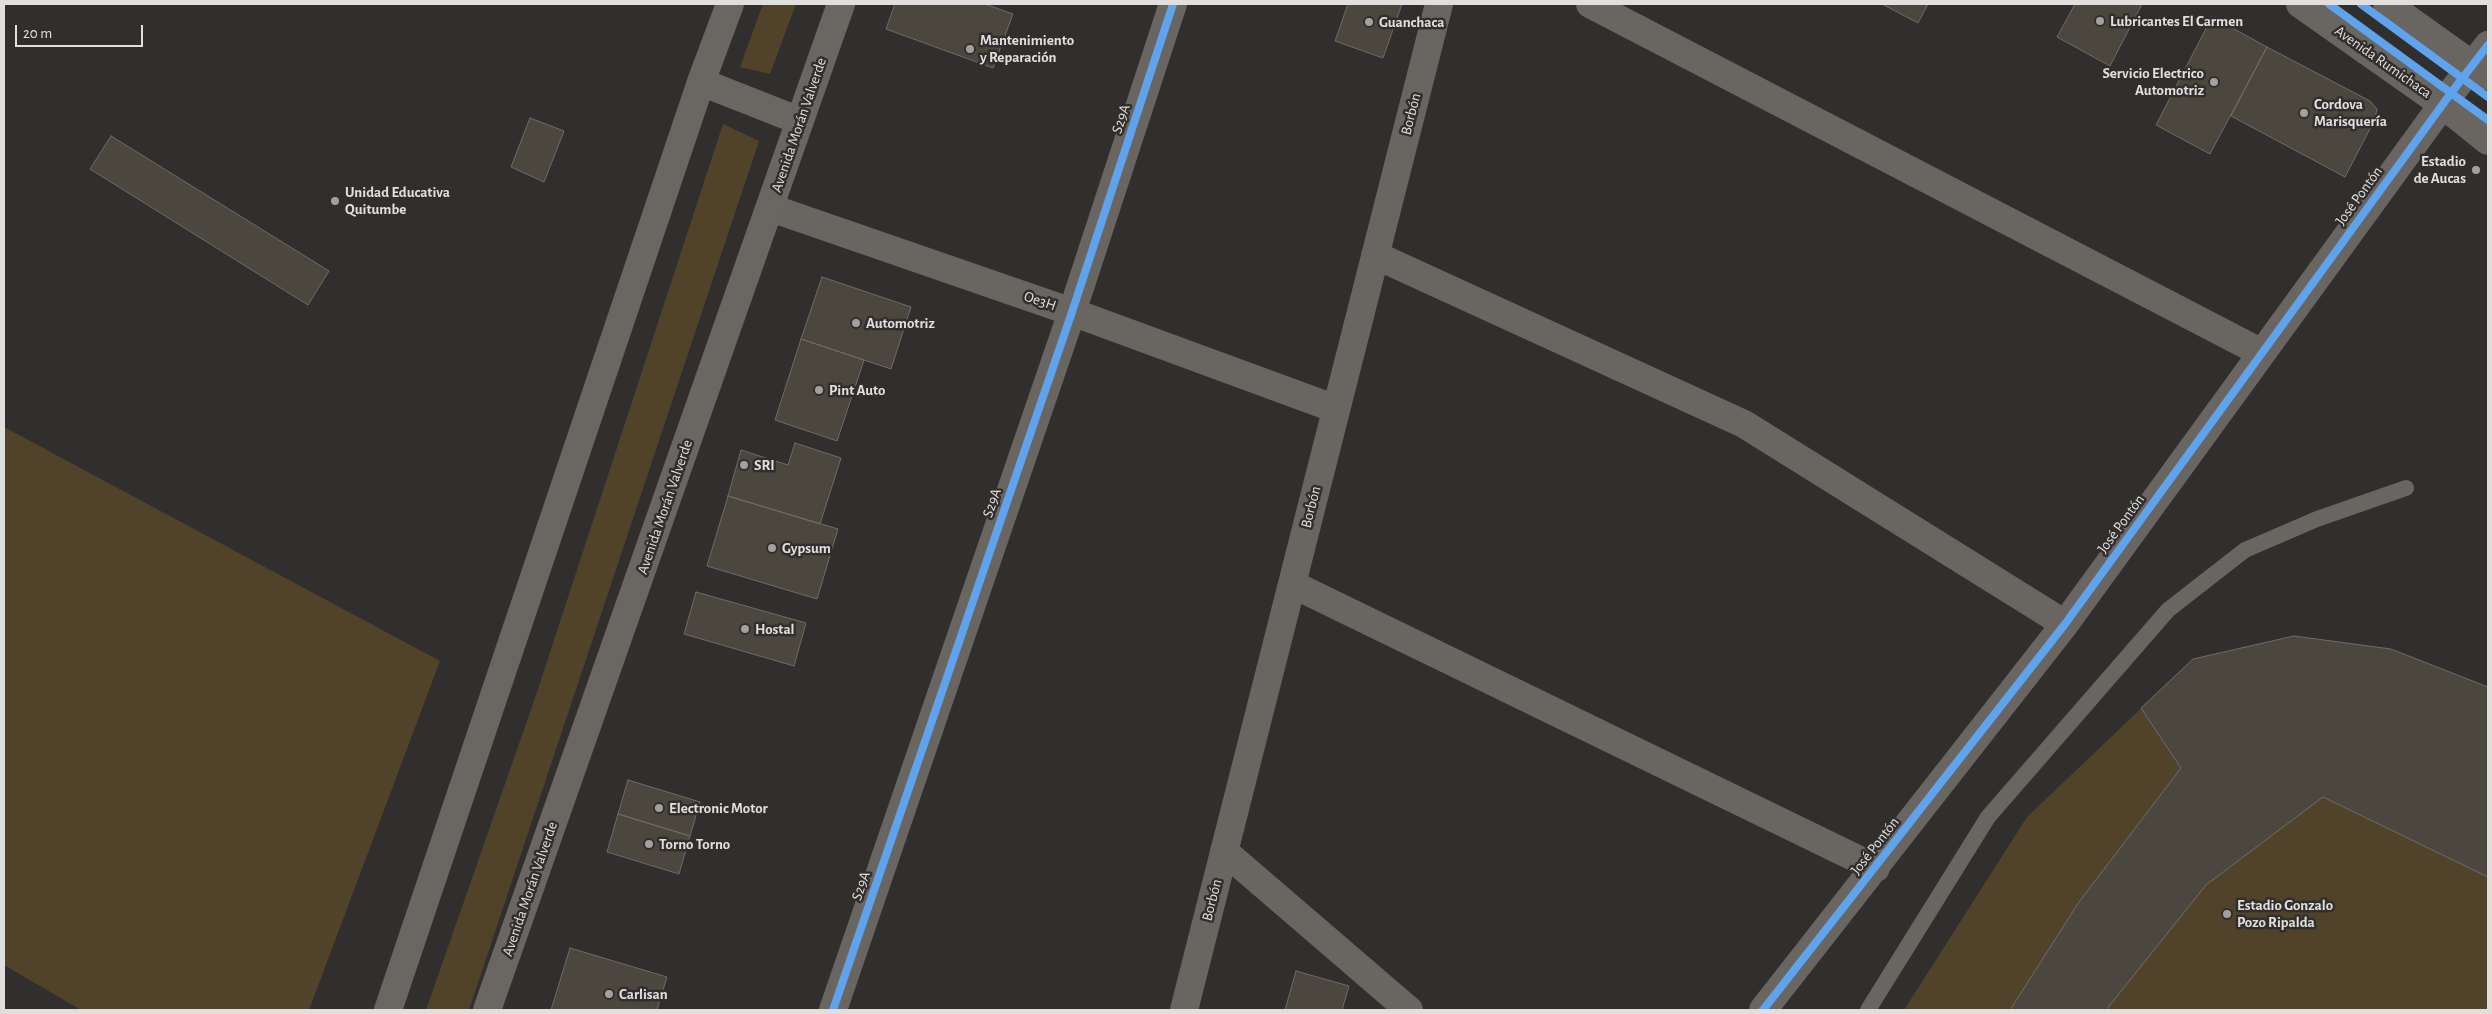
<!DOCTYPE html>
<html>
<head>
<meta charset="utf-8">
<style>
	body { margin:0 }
	#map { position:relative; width:2492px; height:1014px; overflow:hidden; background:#302f2e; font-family:"Alegreya Sans",sans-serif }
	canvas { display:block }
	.frame { position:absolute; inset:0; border:5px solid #e0dfdd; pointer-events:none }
	.scale { position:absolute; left:15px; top:25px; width:128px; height:22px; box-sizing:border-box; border:2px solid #e0dfdd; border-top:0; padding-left:6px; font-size:15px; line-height:18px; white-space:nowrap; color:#e0dfdd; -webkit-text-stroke:4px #312f2d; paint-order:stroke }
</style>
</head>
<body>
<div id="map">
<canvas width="2492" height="1014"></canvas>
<div class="frame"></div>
<div class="scale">20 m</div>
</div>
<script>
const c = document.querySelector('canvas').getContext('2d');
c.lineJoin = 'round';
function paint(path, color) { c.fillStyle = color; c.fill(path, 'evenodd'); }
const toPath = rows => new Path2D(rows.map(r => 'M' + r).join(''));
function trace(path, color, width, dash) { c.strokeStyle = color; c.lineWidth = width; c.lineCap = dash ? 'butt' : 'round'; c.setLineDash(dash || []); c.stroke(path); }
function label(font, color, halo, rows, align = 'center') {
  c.font = font + ' "Alegreya Sans",sans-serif'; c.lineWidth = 5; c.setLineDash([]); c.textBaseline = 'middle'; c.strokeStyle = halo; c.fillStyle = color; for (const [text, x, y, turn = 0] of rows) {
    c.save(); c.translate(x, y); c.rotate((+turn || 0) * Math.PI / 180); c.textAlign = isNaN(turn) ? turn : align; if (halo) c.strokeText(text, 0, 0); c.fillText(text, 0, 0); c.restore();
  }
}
paint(toPath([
	[763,4,796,4,770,74,740,67],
	[723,124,759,141,469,1010,426,1010,535,698],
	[4,427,440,661,309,1010,81,1010,4,965],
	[2294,636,2391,649,2488,687,2488,1010,1904,1010,2027,817,2193,659]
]), '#504329');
const building = toPath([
	[895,4,985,4,1013,14,993,68,886,29,895,4],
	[1348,4,1402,4,1383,58,1335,41,1348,4],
	[1882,4,1928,4,1918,23,1882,4],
	[2075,4,2142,4,2110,66,2057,37,2075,4],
	[2212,17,2267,47,2210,154,2156,125,2212,17],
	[2267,47,2370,101,2377,109,2375,119,2345,177,2231,116,2267,47],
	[530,118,564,131,544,182,511,167,530,118],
	[111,136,329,271,308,305,90,169,111,136],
	[822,277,911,307,891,369,801,339,822,277],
	[801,339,864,360,837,441,775,420,801,339],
	[795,443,841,458,820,524,728,496,741,450,788,465,795,443],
	[728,496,838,529,817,599,707,566,728,496],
	[696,592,806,623,794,666,684,634,696,592],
	[2294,636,2391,649,2488,687,2488,877,2323,797,2206,885,2106,1010,2010,1010,2079,902,2181,768,2141,708,2193,659,2294,636],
	[628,780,700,802,690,836,618,814,628,780],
	[618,814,690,836,679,874,607,852,618,814],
	[570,948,667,977,657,1010,551,1010,570,948],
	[1296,971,1349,986,1342,1010,1285,1010,1296,971]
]);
paint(building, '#4c473e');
trace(building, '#6d6c6b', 1);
trace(toPath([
	[1868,1010,1988,817,2168,610,2245,550,2317,519,2406,488]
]), '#696560', 16);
trace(toPath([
	[1590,4,2262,353],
	[771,208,1072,312,1336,409],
	[1375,255,1744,424,2065,624],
	[1292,584,1876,868],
	[1224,851,1409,1010],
	[833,1010,1072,312,1173,4],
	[1184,1010,1439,4],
	[1763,1010,2065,624,2451,93,2488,45]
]), '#696560', 28);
trace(toPath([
	[2300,4,2442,104,2488,141],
	[2387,4,2488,76]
]), '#696560', 28);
trace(toPath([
	[701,82,800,121],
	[388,1010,701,82,730,4],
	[487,1010,841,4]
]), '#6a6661', 28);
trace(toPath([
	[2329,4,2488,120],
	[2361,4,2488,97],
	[833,1010,1072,312,1173,4],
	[1763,1010,2065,624,2451,93,2488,45]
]), '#60a3ed', 8);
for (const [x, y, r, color] of [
	[2100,21,5,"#a2a1a0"],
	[1369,22,5,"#a2a1a0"],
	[970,49,5,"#a2a1a0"],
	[2214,82,5,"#a2a1a0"],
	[2304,113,5,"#a2a1a0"],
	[2476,170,5,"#a2a1a0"],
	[335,201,5,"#a2a1a0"],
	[856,323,5,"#a2a1a0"],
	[819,390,5,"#a2a1a0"],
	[744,465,5,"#a2a1a0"],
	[772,548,5,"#a2a1a0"],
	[745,629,5,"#a2a1a0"],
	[659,808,5,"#a2a1a0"],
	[649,844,5,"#a2a1a0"],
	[2227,914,5,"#a2a1a0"],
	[609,994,5,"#a2a1a0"]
]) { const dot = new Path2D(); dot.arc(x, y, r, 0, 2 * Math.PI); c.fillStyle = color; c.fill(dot); trace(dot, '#312f2d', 2); }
label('bold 15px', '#e0dfdd', '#312f2d', [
	["Lubricantes El Carmen",2110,21],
	["Guanchaca",1379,22],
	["Mantenimiento",980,40],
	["y Reparación",980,57],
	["Servicio Electrico",2204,73,"right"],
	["Automotriz",2204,90,"right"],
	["Cordova",2314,104],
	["Marisquería",2314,121],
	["Estadio",2466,161,"right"],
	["de Aucas",2466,178,"right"],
	["Unidad Educativa",345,192],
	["Quitumbe",345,209],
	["Automotriz",866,323],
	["Pint Auto",829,390],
	["SRI",754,465],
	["Gypsum",782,548],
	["Hostal",755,629],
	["Electronic Motor",669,808],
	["Torno Torno",659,844],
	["Estadio Gonzalo",2237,905],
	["Pozo Ripalda",2237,922],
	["Carlisan",619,994]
], 'left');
label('15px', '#e0dfdd', '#312f2d', [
	["Avenida Rumichaca",2383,62,35],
	["Borbón",1411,114,-76],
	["S29A",1121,119,-72],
	["Avenida Morán Valverde",799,125,-71],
	["José Pontón",2359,196,-54],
	["Oe3H",1040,301,19],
	["S29A",992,503,-71],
	["Avenida Morán Valverde",665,507,-71],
	["Borbón",1311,507,-76],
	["José Pontón",2121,524,-54],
	["José Pontón",1875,846,-52],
	["S29A",861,886,-71],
	["Avenida Morán Valverde",530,889,-71],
	["Borbón",1212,900,-76]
]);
</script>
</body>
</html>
